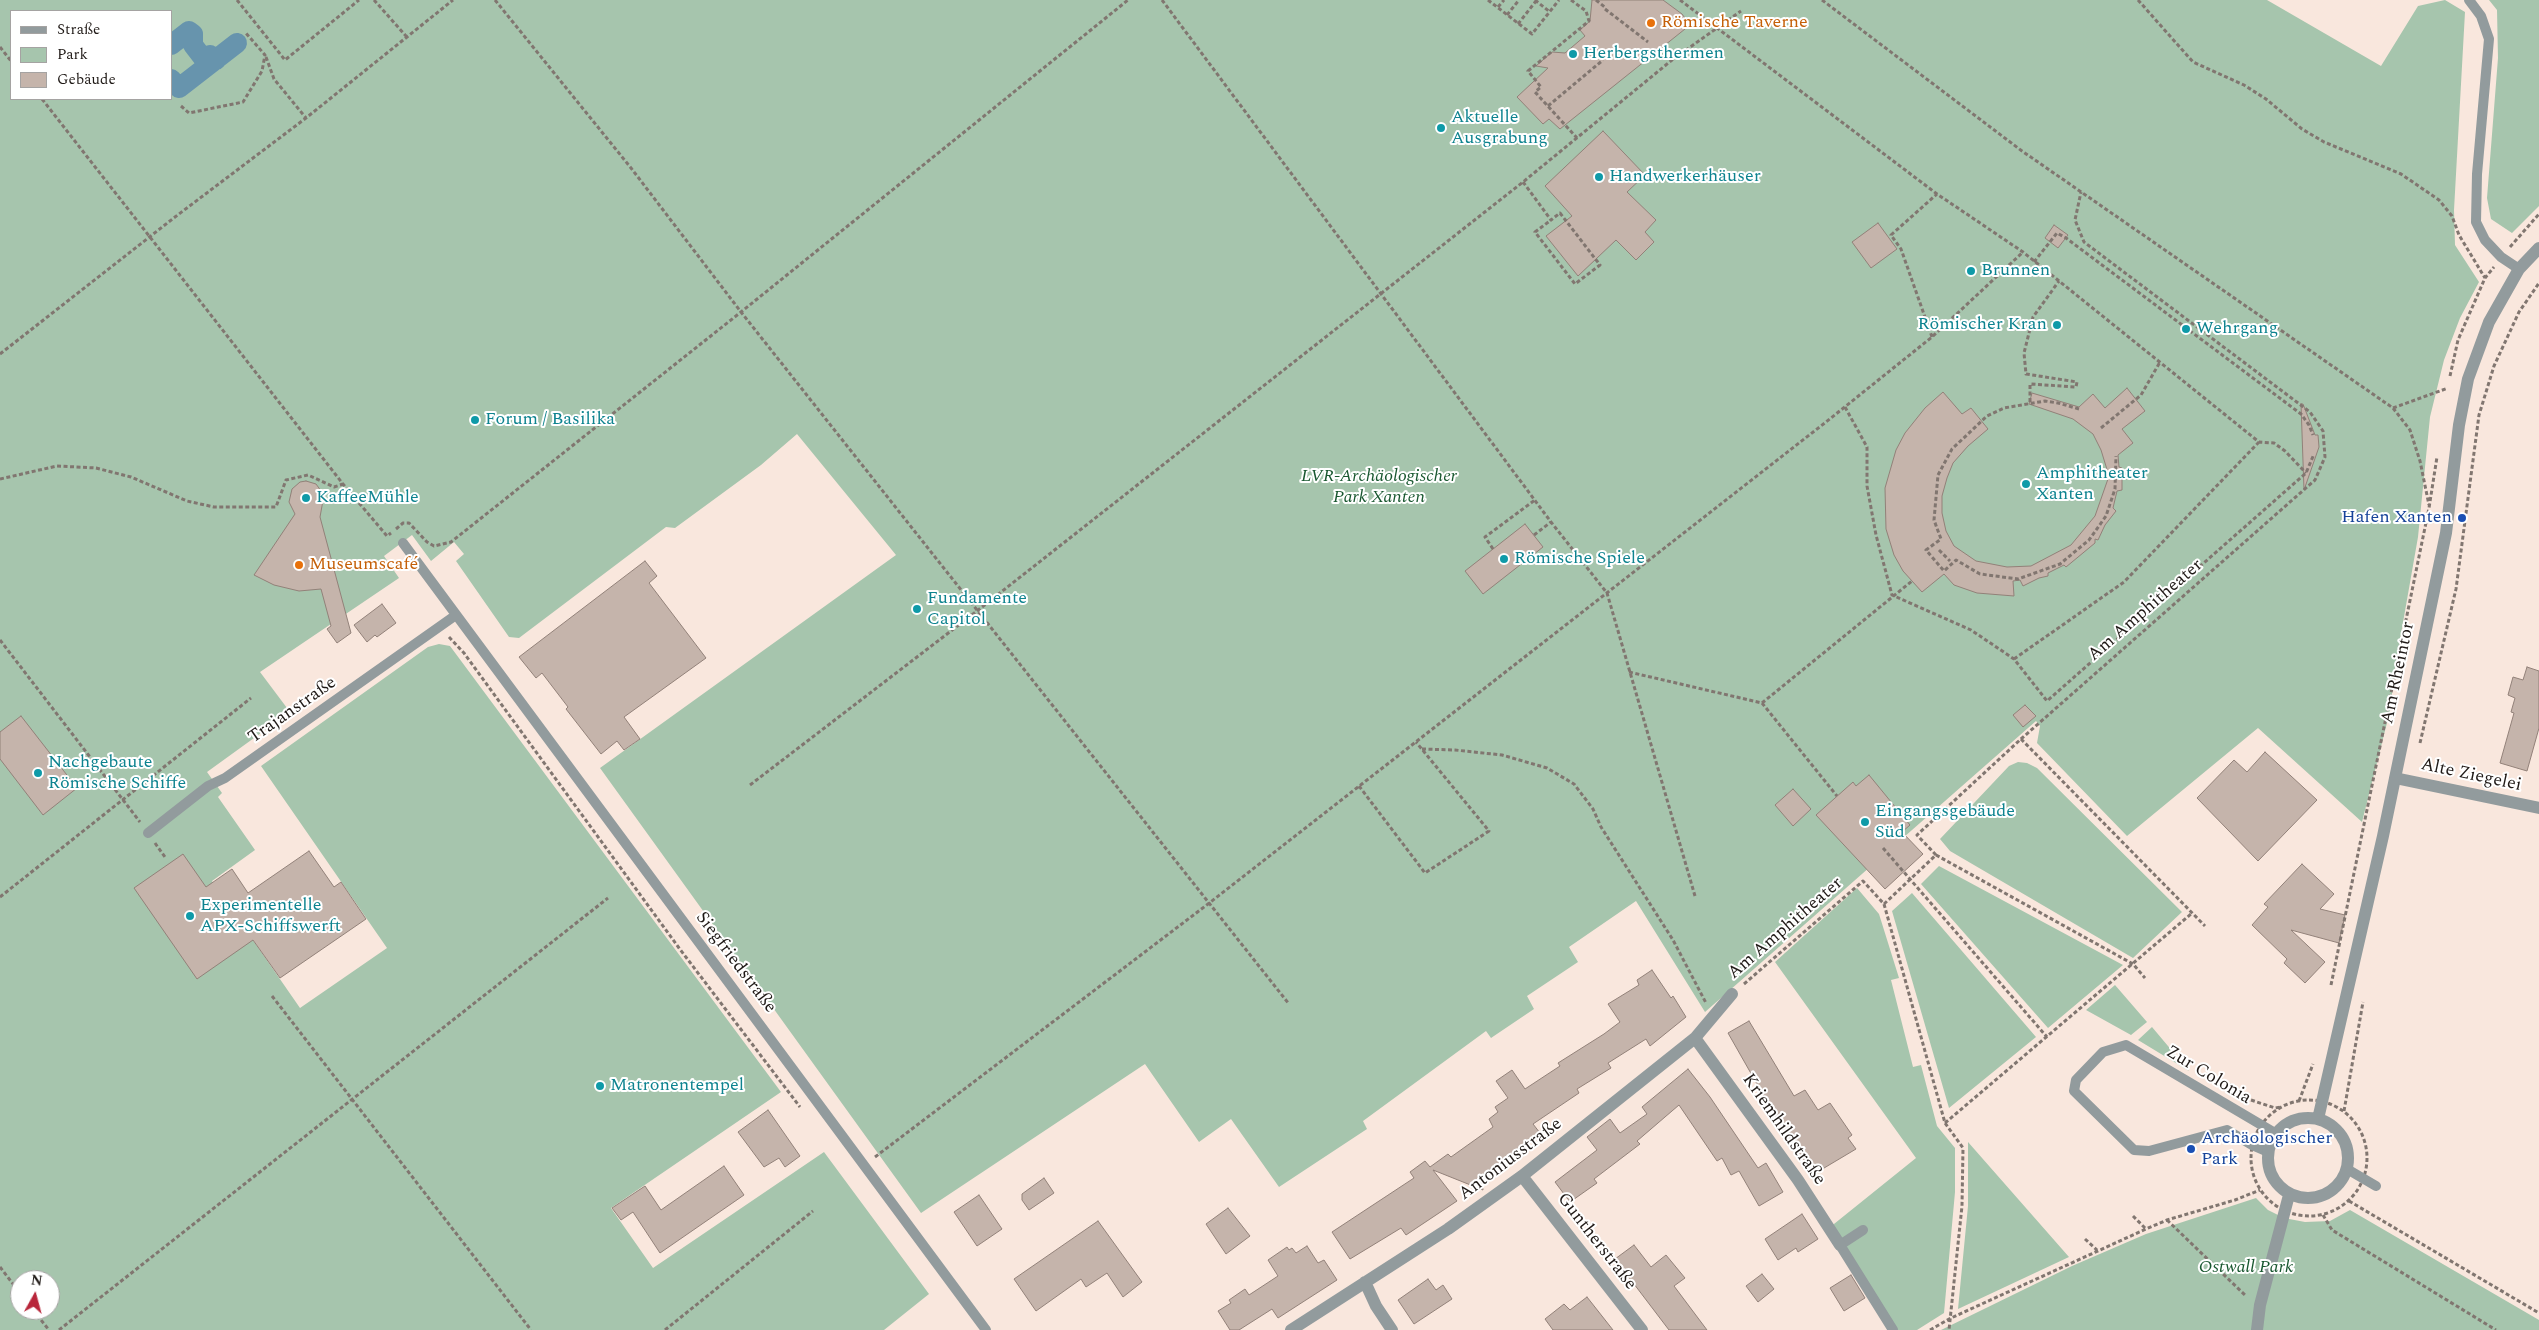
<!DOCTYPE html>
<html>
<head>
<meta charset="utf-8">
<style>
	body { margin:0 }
	#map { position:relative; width:2539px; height:1330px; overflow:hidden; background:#f9e7dd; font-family:Spectral,serif }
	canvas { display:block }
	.legend { position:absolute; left:10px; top:10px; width:162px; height:90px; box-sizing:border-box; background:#fff; border:1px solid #a5a3a2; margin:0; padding:6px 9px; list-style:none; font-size:15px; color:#1f1916 }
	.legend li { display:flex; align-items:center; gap:10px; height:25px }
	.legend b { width:25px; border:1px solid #a5a3a2 }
	.north { position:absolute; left:10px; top:1270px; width:50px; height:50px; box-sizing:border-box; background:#fff; border:1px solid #a5a3a2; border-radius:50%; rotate:7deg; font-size:14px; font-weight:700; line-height:20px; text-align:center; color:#1f1916 }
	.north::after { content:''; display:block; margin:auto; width:18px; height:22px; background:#b8263a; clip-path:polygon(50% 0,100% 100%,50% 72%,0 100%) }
</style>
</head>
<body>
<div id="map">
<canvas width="2539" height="1330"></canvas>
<ul class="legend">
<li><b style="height:6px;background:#929b9d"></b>Straße</li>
<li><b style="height:14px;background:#a6c5ad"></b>Park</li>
<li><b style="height:14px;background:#c5b4ab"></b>Gebäude</li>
</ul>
<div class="north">N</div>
</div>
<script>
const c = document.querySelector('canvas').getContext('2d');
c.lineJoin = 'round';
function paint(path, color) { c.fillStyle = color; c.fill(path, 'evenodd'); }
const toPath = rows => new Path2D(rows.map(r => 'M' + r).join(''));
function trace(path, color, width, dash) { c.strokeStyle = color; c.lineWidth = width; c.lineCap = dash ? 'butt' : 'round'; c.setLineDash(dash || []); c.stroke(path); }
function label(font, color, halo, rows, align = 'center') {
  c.font = font + ' Spectral,serif'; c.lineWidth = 4; c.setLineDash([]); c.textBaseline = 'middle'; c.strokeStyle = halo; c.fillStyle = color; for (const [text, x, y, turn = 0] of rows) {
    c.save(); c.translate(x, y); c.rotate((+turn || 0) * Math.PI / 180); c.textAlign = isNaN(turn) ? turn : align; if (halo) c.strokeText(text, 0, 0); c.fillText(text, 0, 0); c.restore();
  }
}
paint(toPath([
	[0,0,2267,0,2381,66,2418,6,2445,0,2465,12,2454,210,2455,245,2479,282,2460,318,2444,360,2430,417,2418,537,2395,668,2390,711,2362,822,2258,728,2127,836,2037,743,2040,726,2036,721,1705,1012,1636,901,1569,947,1578,962,1527,996,1534,1009,1491,1038,1486,1031,1363,1121,1367,1129,1279,1187,1231,1119,1199,1142,1145,1064,921,1213,600,768,896,555,797,434,761,465,675,528,666,527,519,638,509,637,456,561,464,554,454,542,431,561,412,535,384,556,399,578,260,672,290,712,207,772,222,793,218,797,255,850,212,881,300,1008,387,948,261,766,428,647,439,644,450,646,781,1092,611,1208,653,1268,824,1152,929,1294,884,1330,0,1330],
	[11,11,171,11,171,99,11,99],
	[20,1280,50,1280,50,1310,20,1310],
	[2489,0,2539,0,2539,206,2512,233,2491,219,2487,198,2498,58,2497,10],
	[2018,762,2027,763,2037,768,2182,912,2133,958,1950,851,1940,839,2009,766],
	[1939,866,2123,965,2048,1028,1921,884],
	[1857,888,1879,914,1899,978,1891,980,1913,1067,1921,1065,1937,1126,1955,1148,1955,1192,1944,1313,1917,1330,1893,1330,1829,1228,1916,1158,1775,962],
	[1912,893,2036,1037,1949,1108,1892,911],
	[2115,985,2147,1022,2131,1035,2086,1010],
	[2152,1027,2189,1071,2138,1040],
	[1968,1142,2069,1257,1958,1309,1968,1206],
	[2256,1198,2268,1210,2284,1218,2305,1222,2330,1221,2350,1210,2539,1320,2539,1330,1941,1330,2072,1266,2146,1234]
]), '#a6c5ad');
trace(toPath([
	[171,45,189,31,193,34,193,45,203,58,210,55,216,60],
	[171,79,179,88,237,43]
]), '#6794ad', 20);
const building = toPath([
	[1592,0,1663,0,1682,14,1690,25,1560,129,1549,119,1543,124,1517,97,1548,68,1536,66,1552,52,1565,53,1585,36,1580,30,1590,21,1592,0],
	[1603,131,1645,175,1627,192,1656,220,1645,232,1654,242,1636,260,1616,240,1578,276,1546,236,1572,216,1545,186,1603,131],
	[1878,223,1897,249,1871,268,1852,242,1878,223],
	[2054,225,2068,235,2058,248,2045,238,2054,225],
	[2127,388,2145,411,2122,429,2133,443,2118,455,2119,467,2122,468,2122,490,2117,491,2113,508,2116,511,2105,525,2098,540,2095,539,2095,543,2066,567,2064,565,2048,573,2048,576,2039,578,2023,586,2020,580,2013,581,2014,596,1977,593,1954,585,1944,574,1922,592,1903,571,1894,555,1886,529,1885,488,1896,450,1905,433,1925,408,1943,392,1962,414,1971,408,1988,429,1968,446,1953,463,1947,478,1942,496,1942,513,1946,531,1954,546,1976,561,2007,567,2031,566,2071,545,2095,516,2109,476,2101,450,2093,434,2073,419,2029,404,2032,393,2079,407,2093,394,2105,408,2127,388],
	[2301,404,2303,404,2315,435,2318,435,2319,447,2304,490,2301,404],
	[306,481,316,484,324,495,320,517,351,633,337,643,327,629,331,626,321,589,299,591,274,585,254,575,295,514,289,502,292,489,300,482,306,481],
	[1525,524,1543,547,1483,594,1465,571,1525,524],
	[645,561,657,576,649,583,706,658,624,717,640,739,624,750,617,741,601,754,566,709,568,707,542,673,536,678,519,657,645,561],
	[382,604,396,623,377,637,375,635,367,642,354,625,382,604],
	[2527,667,2539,671,2539,728,2527,771,2500,763,2514,713,2511,712,2515,698,2508,695,2513,677,2523,680,2527,667],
	[2025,705,2036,716,2023,727,2013,715,2025,705],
	[21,716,77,788,43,815,0,759,0,732,21,716],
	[2265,752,2317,800,2258,861,2197,798,2234,760,2247,772,2265,752],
	[1869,775,1910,825,1902,832,1923,854,1885,889,1816,815,1853,782,1856,786,1869,775],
	[1793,789,1811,809,1793,826,1775,805,1793,789],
	[309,851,334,887,341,882,366,919,280,978,253,940,197,979,134,888,183,854,206,887,232,869,248,893,309,851],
	[2302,864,2334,894,2320,909,2345,915,2339,943,2291,930,2325,962,2305,983,2284,963,2287,959,2252,925,2268,907,2264,904,2302,864],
	[1652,970,1671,998,1673,996,1686,1017,1650,1046,1646,1039,1608,1063,1611,1068,1577,1089,1579,1093,1533,1124,1540,1133,1481,1176,1483,1190,1433,1170,1457,1201,1406,1235,1401,1228,1350,1259,1332,1232,1414,1178,1410,1172,1425,1161,1430,1167,1448,1154,1451,1157,1493,1127,1489,1119,1498,1112,1495,1107,1508,1098,1496,1081,1512,1070,1525,1089,1560,1066,1558,1063,1604,1034,1620,1022,1608,1004,1639,985,1637,980,1652,970],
	[1749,1021,1794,1096,1805,1090,1818,1110,1830,1103,1852,1135,1848,1138,1856,1149,1814,1174,1782,1128,1728,1033,1749,1021],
	[1688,1069,1710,1097,1758,1168,1766,1163,1783,1192,1759,1206,1739,1171,1731,1175,1722,1158,1717,1161,1679,1105,1637,1141,1640,1144,1594,1179,1597,1183,1570,1202,1555,1182,1597,1150,1587,1137,1610,1119,1620,1133,1647,1114,1642,1107,1688,1069],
	[768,1110,800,1156,785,1167,779,1158,764,1167,738,1132,768,1110],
	[724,1166,744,1195,660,1253,633,1212,621,1220,612,1208,645,1186,661,1210,724,1166],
	[1044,1178,1054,1193,1029,1210,1022,1200,1022,1194,1044,1178],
	[979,1195,1002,1229,977,1246,954,1212,979,1195],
	[1228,1208,1250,1236,1226,1254,1206,1224,1228,1208],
	[1802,1214,1818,1239,1798,1252,1796,1248,1778,1260,1765,1239,1802,1214],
	[1098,1221,1142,1282,1123,1297,1107,1273,1086,1287,1081,1279,1036,1311,1014,1279,1098,1221],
	[1634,1245,1651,1267,1666,1255,1685,1278,1674,1286,1707,1330,1669,1330,1615,1259,1634,1245],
	[1307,1246,1318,1263,1324,1260,1337,1280,1278,1318,1272,1309,1239,1330,1230,1330,1218,1311,1231,1303,1229,1300,1245,1289,1249,1295,1278,1276,1268,1260,1287,1247,1289,1250,1292,1248,1296,1253,1307,1246],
	[1762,1274,1774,1289,1758,1302,1746,1286,1762,1274],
	[1851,1275,1865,1298,1844,1311,1830,1288,1851,1275],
	[1428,1279,1436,1290,1443,1285,1452,1299,1414,1324,1398,1300,1428,1279],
	[1587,1297,1613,1330,1553,1330,1545,1319,1564,1304,1570,1310,1587,1297]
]);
paint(building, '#c5b4ab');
trace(building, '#928179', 1);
trace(toPath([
	[237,0,285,60,359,0],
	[374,0,406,36],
	[495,0,631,168,741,312,1289,1004],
	[1162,0,1551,522,1607,593,1695,896],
	[1488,0,1532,34,1559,0],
	[1535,0,1550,12],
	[1571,0,1586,11,1589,21,1528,71,1541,87,1535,92,1577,138],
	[1596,0,1606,8],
	[1680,0,1937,194,2023,252,2259,442,2274,443,2285,451,2306,473],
	[1822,0,2022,151,2393,408,2410,430,2420,461,2429,505],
	[2138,0,2193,62,2244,85,2266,99,2302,129,2324,142,2401,174,2439,200,2452,216,2459,235,2485,278],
	[1498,7,1504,0],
	[1605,9,1648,42],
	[1507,15,1519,0],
	[1518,24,1536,1],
	[0,47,11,61],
	[266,57,274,79,306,118],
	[42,99,343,484,387,536,391,533],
	[181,106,189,113,243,102,262,71,265,55,245,32],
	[1548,106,1603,60],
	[1523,182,1551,220,1560,213,1600,265,1575,284,1535,232,1551,220],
	[2510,247,2539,214],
	[2034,262,2057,233,2066,238,2301,414,2309,425,2313,435],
	[1932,337,1901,249,1891,235,1937,194],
	[0,354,175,217,306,118,453,0],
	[2450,376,2458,340,2485,278,2494,267],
	[2030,402,2030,384,2076,387,2077,382,2026,374,2024,353,2033,317,2059,281],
	[1845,407,1867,447,1867,486,1876,535,1892,595,1971,630,2014,659,2047,701,2306,473,2314,454],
	[2393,408,2448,388],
	[2079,409,2058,403,2045,401,2004,408,1987,416,1952,449,1938,475,1934,520,1941,539,1926,550,1944,571,1956,560,1980,574,2018,579,2060,564,2089,540,2106,516,2115,489,2116,456],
	[2101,428,2141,395,2160,362],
	[0,479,57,466,96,468,131,477,187,501,214,507,276,507,286,480,308,475,334,487,343,484],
	[396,529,403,523,409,523,427,542,434,546,451,542,741,312,1128,0],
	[1534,535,1551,522],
	[1493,549,1485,537,1535,500],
	[1939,550,1950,561],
	[449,637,464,653,679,948,800,1107],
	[0,640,140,822],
	[2014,659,2124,582,2259,442],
	[1629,672,1762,703,1912,581],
	[1762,703,1837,796],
	[2021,739,2205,926],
	[2420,743,2456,589,2479,415,2494,366,2519,312,2539,283],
	[1422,749,1455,750,1502,755,1547,768,1574,784,1593,809,1601,827,1673,940,1706,1003],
	[750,785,977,611,1523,182,1672,60,1741,11],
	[1359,786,1425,873,1489,831,1416,742],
	[155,843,165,857],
	[1883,848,2047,1037],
	[1936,855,2133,964,2145,978],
	[0,897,251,698],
	[1884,904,1945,1123,1963,1148,1962,1206,1949,1330],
	[1744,984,1863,881,1884,904,1936,855,1917,835,2021,739,2315,480,2325,457,2323,431,2310,412,2084,242,2075,220,2081,192],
	[2331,985,2429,508,2437,457],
	[272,996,531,1330],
	[2219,1076,2244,1096],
	'2251 1158a58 58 0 1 1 116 0a58 58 0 1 1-116 0Z',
	[2251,1100,2275,1108,2281,1107],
	[2299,1101,2313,1064],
	[2344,1111,2363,1002],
	[1945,1123,2191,914],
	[875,1157,1208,904,1826,422,1932,337,2023,252],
	[2349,1201,2539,1313],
	[2323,1215,2332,1230,2496,1330],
	[2133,1216,2146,1229],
	[2167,1220,2246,1296],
	[2085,1239,2097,1250],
	[0,1267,20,1293],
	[33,1310,49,1330],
	[59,1330,608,898],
	[665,1330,813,1211],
	[1930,1330,1951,1318,2146,1229,2167,1220,2235,1200,2260,1190]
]), '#817670', 3, [4, 2.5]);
trace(toPath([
	[2469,0,2481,16,2489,39,2477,174,2476,222,2485,240,2501,257,2519,269],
	[403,543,986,1330],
	[148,833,208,786,225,778,456,615],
	[2268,1152,2252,1145,2227,1130,2149,1151,2134,1150,2074,1091,2076,1080,2103,1052,2126,1045,2275,1133],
	[2347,1169,2376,1186],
	[1863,1230,1840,1245,1893,1330]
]), '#929b9d', 10);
trace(toPath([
	[2395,778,2539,808],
	[1695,1038,1798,1180,1840,1245],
	'2268 1158a40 40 0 1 1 80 0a40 40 0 1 1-80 0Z',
	[2318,1119,2383,836,2446,533,2459,425,2468,379,2489,322,2519,269,2539,248],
	[1522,1176,1642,1330],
	[1365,1282,1376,1306,1392,1330],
	[1291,1330,1448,1229,1522,1176,1695,1038,1732,994],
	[2257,1330,2260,1305,2289,1195]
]), '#929b9d', 12);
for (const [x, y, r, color] of [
	[1651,23,5,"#e8710a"],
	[1573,54,5,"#0f9aa8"],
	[1441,128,5,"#0f9aa8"],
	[1599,177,5,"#0f9aa8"],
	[1971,271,5,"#0f9aa8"],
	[2057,325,5,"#0f9aa8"],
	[2186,329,5,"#0f9aa8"],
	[475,420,5,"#0f9aa8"],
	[2026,484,5,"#0f9aa8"],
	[306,498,5,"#0f9aa8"],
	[2462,518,5,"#1a4fb4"],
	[1504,559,5,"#0f9aa8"],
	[299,565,5,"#e8710a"],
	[917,609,5,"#0f9aa8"],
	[38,773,5,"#0f9aa8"],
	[1865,822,5,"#0f9aa8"],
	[190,916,5,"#0f9aa8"],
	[600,1086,5,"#0f9aa8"],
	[2191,1149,5,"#1a4fb4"]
]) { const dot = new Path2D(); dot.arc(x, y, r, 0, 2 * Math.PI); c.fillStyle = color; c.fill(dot); trace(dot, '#fff', 2); }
label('18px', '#c56008', '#fff', [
	["Römische Taverne",1661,23],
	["Museumscafé",309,565]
], 'left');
label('18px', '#0d838f', '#fff', [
	["Herbergsthermen",1583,54],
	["Aktuelle",1451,118],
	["Ausgrabung",1451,139],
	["Handwerkerhäuser",1609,177],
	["Brunnen",1981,271],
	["Römischer Kran",2047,325,"right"],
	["Wehrgang",2196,329],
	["Forum / Basilika",485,420],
	["Amphitheater",2036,474],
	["Xanten",2036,495],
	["KaffeeMühle",316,498],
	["Römische Spiele",1514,559],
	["Fundamente",927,599],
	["Capitol",927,620],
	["Nachgebaute",48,763],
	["Römische Schiffe",48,784],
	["Eingangsgebäude",1875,812],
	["Süd",1875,833],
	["Experimentelle",200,906],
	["APX-Schiffswerft",200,927],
	["Matronentempel",610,1086]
], 'left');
label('italic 18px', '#18572f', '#fff', [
	["LVR-Archäologischer",1379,477],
	["Park Xanten",1379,498],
	["Ostwall Park",2246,1268]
]);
label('18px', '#164399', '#fff', [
	["Hafen Xanten",2452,518],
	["Archäologischer",2201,1139,"left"],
	["Park",2201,1160,"left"]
], 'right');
label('18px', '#1f1916', '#fff', [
	["Am Amphitheater",2146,611,-41],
	["Am Rheintor",2399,673,-78],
	["Trajanstraße",293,711,-35],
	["Alte Ziegelei",2471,776,12],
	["Am Amphitheater",1786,929,-41],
	["Siegfriedstraße",735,963,53],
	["Zur Colonia",2208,1076,31],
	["Kriemhildstraße",1783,1130,55],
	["Antoniusstraße",1511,1160,-37],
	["Guntherstraße",1596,1242,52]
]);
</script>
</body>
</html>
